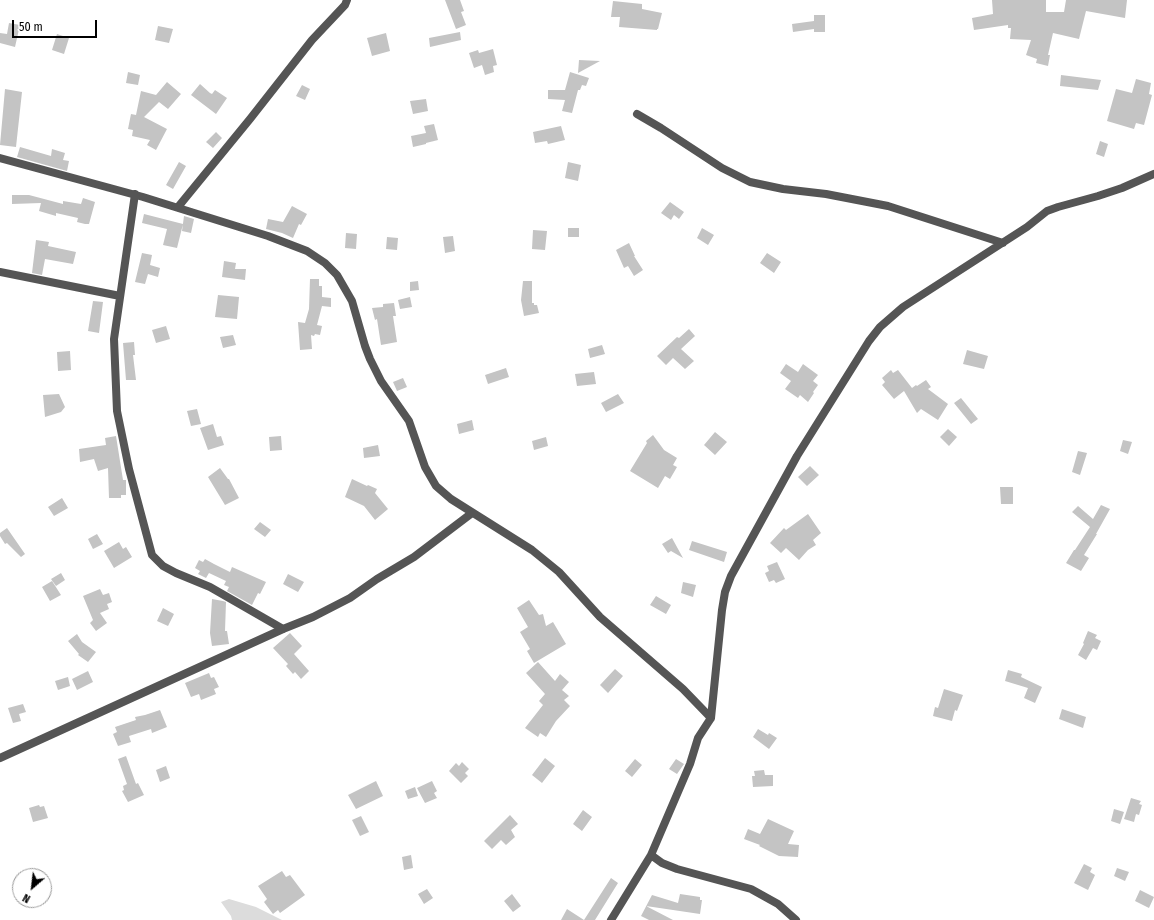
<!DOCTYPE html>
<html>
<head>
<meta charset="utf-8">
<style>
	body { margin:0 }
	#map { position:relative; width:1154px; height:920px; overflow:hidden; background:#fff; font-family:"Fira Sans Condensed",sans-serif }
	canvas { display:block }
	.north { position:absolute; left:12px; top:868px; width:40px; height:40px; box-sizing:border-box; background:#fff; border:1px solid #999; border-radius:50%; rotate:208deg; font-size:11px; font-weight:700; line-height:16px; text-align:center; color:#000 }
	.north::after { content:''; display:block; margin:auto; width:14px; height:18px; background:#000; clip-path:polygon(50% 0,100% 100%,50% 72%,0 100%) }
	.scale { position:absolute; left:12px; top:20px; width:85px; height:18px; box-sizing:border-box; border:2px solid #000; border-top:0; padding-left:5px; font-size:12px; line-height:14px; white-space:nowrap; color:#000; -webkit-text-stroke:3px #fff; paint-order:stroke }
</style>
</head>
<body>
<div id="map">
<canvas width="1154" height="920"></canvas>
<div class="north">N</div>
<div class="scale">50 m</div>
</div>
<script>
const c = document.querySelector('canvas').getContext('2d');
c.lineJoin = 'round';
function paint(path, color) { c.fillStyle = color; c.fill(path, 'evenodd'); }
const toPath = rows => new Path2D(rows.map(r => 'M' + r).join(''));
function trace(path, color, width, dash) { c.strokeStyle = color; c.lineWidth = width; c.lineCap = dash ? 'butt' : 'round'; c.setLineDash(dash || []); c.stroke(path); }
paint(toPath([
	[229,899,256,907,282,920,232,920,231,916,221,902]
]), '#dcdcdc');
paint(toPath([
	[445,0,460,0,464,11,461,12,466,25,456,29],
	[992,0,1046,0,1046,12,1064,12,1066,0,1127,0,1125,18,1086,11,1079,39,1053,33,1048,55,1050,55,1048,66,1036,63,1037,59,1026,55,1031,40,1010,39,1011,28,1008,28,1008,25,974,30,972,18,993,14],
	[613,1,642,4,642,9,662,13,658,29,657,29,657,30,619,27,620,17,611,17],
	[814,15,825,15,825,32,814,32,814,29,793,32,792,24,814,21],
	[9,23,20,25,15,47,0,43,0,33,7,34],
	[158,26,173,29,169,43,155,40],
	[460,32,461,40,430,47,429,38],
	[386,33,390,51,372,56,367,38],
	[57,34,69,38,64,54,52,50],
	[493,49,497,65,493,66,494,72,485,75,482,65,474,68,469,53,478,50,479,53],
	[579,60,600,61,578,73],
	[128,72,140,75,138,85,126,83],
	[570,72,589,78,586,86,582,85,580,90,578,90,572,113,562,111,565,100,548,99,548,90,565,90],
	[1061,75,1101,80,1098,90,1060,86],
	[1136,79,1151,83,1149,94,1152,95,1144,125,1136,123,1134,129,1107,121,1116,89,1132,93],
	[167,82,181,94,168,109,159,102,144,117,167,129,156,150,147,145,150,140,132,136,133,130,128,129,131,114,136,115,141,91,156,95],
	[200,84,210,93,212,94,215,90,227,98,216,114,191,95],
	[302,85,310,89,305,100,296,96],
	[5,89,22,92,16,147,0,145],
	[426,99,428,111,413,114,410,101],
	[434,124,438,140,426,143,426,144,413,147,411,136,426,133,424,126],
	[561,126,565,140,548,144,547,141,535,143,533,132],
	[216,132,222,138,213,148,206,142],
	[1100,141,1108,144,1104,157,1096,154],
	[20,147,51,156,52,149,65,153,63,160,69,161,67,171,17,157],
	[179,162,186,166,173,189,166,185],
	[568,162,581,165,578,181,565,178],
	[12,195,29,195,63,204,63,201,81,204,83,198,95,202,89,224,85,224,77,222,78,218,56,213,56,216,39,211,41,203,12,204],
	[670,202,684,212,679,219,674,215,671,220,661,213],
	[292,206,307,214,301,225,299,224,293,238,282,233,266,229,268,219,283,222],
	[144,214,183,224,177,248,163,245,167,229,142,223],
	[184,216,194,219,191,233,182,231],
	[568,228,579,228,579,237,568,237],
	[702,228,714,235,708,245,697,238],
	[533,230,547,231,545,250,532,249],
	[346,233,357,234,356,249,345,248],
	[453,236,455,251,445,253,443,237],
	[387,237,398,238,397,250,386,249],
	[36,240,49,242,48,246,76,252,73,264,45,259,42,275,32,273],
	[629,243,635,256,634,256,643,270,634,276,628,266,624,268,616,250],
	[142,253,152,255,150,265,160,268,158,277,148,274,145,284,135,282],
	[767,253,781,262,774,273,760,263],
	[224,261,236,263,235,269,246,269,245,280,222,277],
	[310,279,319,279,319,286,322,286,322,297,331,298,331,307,322,306,317,325,322,326,320,335,315,334,314,336,311,335,312,349,300,350,298,322,305,323,309,309],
	[418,281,419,290,410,291,410,282],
	[523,281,532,281,532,303,534,303,534,305,537,305,539,313,524,316,521,300],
	[218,295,239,297,237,319,215,317],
	[410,297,412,307,400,309,398,300],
	[93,301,103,302,99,333,88,331],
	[394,303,396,316,393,316,397,342,381,345,377,319,375,320,372,308,383,307,383,304],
	[166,326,170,339,156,343,152,330],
	[689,329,695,336,681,349,694,361,685,369,673,358,666,365,657,356,677,337,679,338],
	[233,335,236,345,223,348,220,337],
	[134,342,135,355,133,355,136,380,126,380,123,343],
	[602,345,605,354,590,358,588,349],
	[967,350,988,356,984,369,963,364],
	[70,351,71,370,58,371,57,352],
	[786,364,798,372,803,364,818,375,813,381,818,385,813,392,814,393,808,402,800,395,798,398,785,389,791,381,780,373],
	[506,368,509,377,488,384,485,375],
	[891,370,893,373,898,370,912,388,916,385,917,386,926,380,931,387,928,389,948,404,938,420,921,409,917,413,904,391,894,399,882,385,885,382,882,378],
	[594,372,596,384,577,386,575,374],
	[403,378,407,387,397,391,393,382],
	[59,394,65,407,61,412,45,417,43,395],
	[618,394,624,403,606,412,601,403],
	[961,398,978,419,971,424,954,403],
	[197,409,201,424,191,426,187,411],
	[472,420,474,430,459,434,457,424],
	[213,424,217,437,221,436,224,445,208,450,200,428],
	[948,429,957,437,949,446,940,437],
	[715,432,727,442,715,455,704,445],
	[653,435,664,450,677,458,673,465,677,467,670,479,665,476,658,488,630,471,647,443,646,441],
	[116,436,123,480,126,480,126,495,121,495,121,498,109,498,108,468,98,471,94,459,80,462,79,449,106,445,105,438],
	[281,436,282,450,270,451,269,437],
	[546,437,548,446,534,450,532,441],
	[1123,440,1132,442,1128,454,1120,451],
	[378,445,380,456,364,458,363,448],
	[1078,451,1087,453,1080,475,1072,472],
	[810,466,819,475,807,486,798,477],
	[220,468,228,479,229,479,239,498,225,505,208,477],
	[352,479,367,486,368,485,377,489,375,493,388,509,375,520,364,506,345,497],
	[1000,487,1013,487,1013,504,1001,504],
	[62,498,68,508,54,516,48,507],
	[1101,505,1110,509,1096,534,1097,534,1084,555,1089,558,1081,571,1066,563,1074,550,1075,550,1090,527,1072,512,1078,506,1093,519],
	[808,514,821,533,813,540,816,545,808,550,799,560,786,548,781,553,770,543,784,528,786,530],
	[260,522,271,530,265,537,254,529],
	[7,528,25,554,21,557,7,543,5,544,0,536,0,533],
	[97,534,103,544,93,549,88,539],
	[672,538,683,558,671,551,668,553,662,544],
	[692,541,727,552,724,562,689,550],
	[119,542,123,549,126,547,132,557,114,568,104,551],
	[205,559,214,564,230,572,232,567,266,582,260,594,258,593,252,605,227,591,229,587,224,585,226,581,209,573,206,578,198,574,200,571,195,568,199,560,203,562],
	[777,562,785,579,776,583,774,580,769,582,765,573,769,571,767,566],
	[61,573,65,580,56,586,51,579],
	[288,574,304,582,298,592,283,584],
	[52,581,61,595,50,601,42,587],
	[683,582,696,585,693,597,681,593],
	[100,589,103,595,109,593,112,602,107,604,109,609,100,613,107,623,96,631,90,623,93,620,83,596],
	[656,596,671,605,666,614,650,605],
	[212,599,223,601,226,602,225,631,227,631,229,644,212,646,210,633],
	[529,600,539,615,543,614,546,626,553,622,566,644,534,663,527,651,530,649,520,632,528,627,517,608],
	[163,608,174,614,168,626,157,621],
	[1088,631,1097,635,1095,638,1101,641,1097,650,1093,648,1086,660,1078,655,1084,644,1083,643],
	[290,633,302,646,294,654,309,671,301,679,295,672,293,674,286,666,288,664,273,648],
	[77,634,82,642,96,652,88,662,78,655,79,654,68,641],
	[538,662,555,681,560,674,569,682,562,690,569,696,564,700,570,706,556,721,546,737,540,733,538,737,525,728,543,705,539,701,545,694,526,673],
	[615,669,623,676,608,693,600,685],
	[1008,670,1022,674,1021,677,1042,687,1035,703,1024,698,1028,688,1005,681],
	[88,671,93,682,77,690,72,679],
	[209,673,211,678,214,677,219,687,214,689,216,694,201,700,199,694,191,697,185,683],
	[68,677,70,686,58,690,55,681],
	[944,689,963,695,957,711,955,710,952,721,933,716,935,707,938,708],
	[23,704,26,712,19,714,21,721,13,723,8,708],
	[1062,709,1086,717,1083,728,1059,719],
	[160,710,167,727,152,733,151,729,129,736,131,742,118,746,113,734,117,732,115,727,136,720,135,717,145,715],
	[758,729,768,735,769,733,777,738,769,749,753,737],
	[126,756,136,784,138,783,144,795,128,802,122,791,124,790,123,786,127,784,118,759],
	[545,758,555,766,542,783,532,775],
	[635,759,642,765,632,777,625,771],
	[676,759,684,764,677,774,669,769],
	[462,762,469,769,465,773,468,776,461,783,449,771,456,763,459,766],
	[166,766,170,778,160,782,156,770],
	[764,770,765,775,773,775,773,786,753,787,752,776,755,776,754,771],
	[376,781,383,796,356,809,348,795],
	[432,781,437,791,434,793,437,798,425,803,417,788],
	[415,787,418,796,408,799,405,791],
	[1131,798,1141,801,1139,804,1142,805,1139,815,1136,814,1134,822,1124,819],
	[39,805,40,807,44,806,48,818,33,822,29,808],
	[1114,809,1124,812,1120,824,1111,821],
	[583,810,592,817,582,831,573,824],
	[510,815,518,824,511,830,515,837,506,845,501,840,492,849,484,841],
	[361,816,369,832,360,836,352,820],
	[768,819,794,831,788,844,799,845,798,857,779,856,759,846,760,845,744,839,748,829,760,834],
	[411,855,413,868,404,870,402,857],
	[1084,864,1092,868,1090,872,1095,875,1088,890,1074,883],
	[1117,868,1129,872,1125,881,1114,876],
	[282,871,286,877,290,875,305,895,280,913,278,910,273,914,264,902,267,899,258,886],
	[611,878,618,883,595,920,561,920,567,909,584,920],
	[427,889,433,898,424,904,418,894],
	[1140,890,1154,897,1149,908,1135,901],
	[512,894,521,906,513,912,504,901],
	[680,894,700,897,700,900,702,900,700,914,646,906,673,920,649,920,641,916,652,895,678,903]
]), '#c4c4c4');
trace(toPath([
	[637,114,661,128,722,168,750,182,783,189,826,194,888,206,1003,243],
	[0,158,143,197,268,236,307,251,325,263,337,275,352,301,365,346,370,359,381,381,409,421,425,467,436,486,451,499,532,550,559,572,600,617,683,689,711,718,698,738,690,764,651,855,611,920],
	[135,194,114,339,117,411,129,469,152,555,163,566,176,573,210,587,283,629],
	[178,207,250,119,312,40,345,5,347,0],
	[0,272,120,296],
	[711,718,722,610,725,592,731,576,797,456,869,341,880,327,903,307,1027,227,1047,211,1058,207,1098,196,1122,188,1154,174],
	[0,758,283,629,313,617,350,598,377,579,414,557,472,513],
	[651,855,662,863,677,869,751,889,778,904,796,920]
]), '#555', 8);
</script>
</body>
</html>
